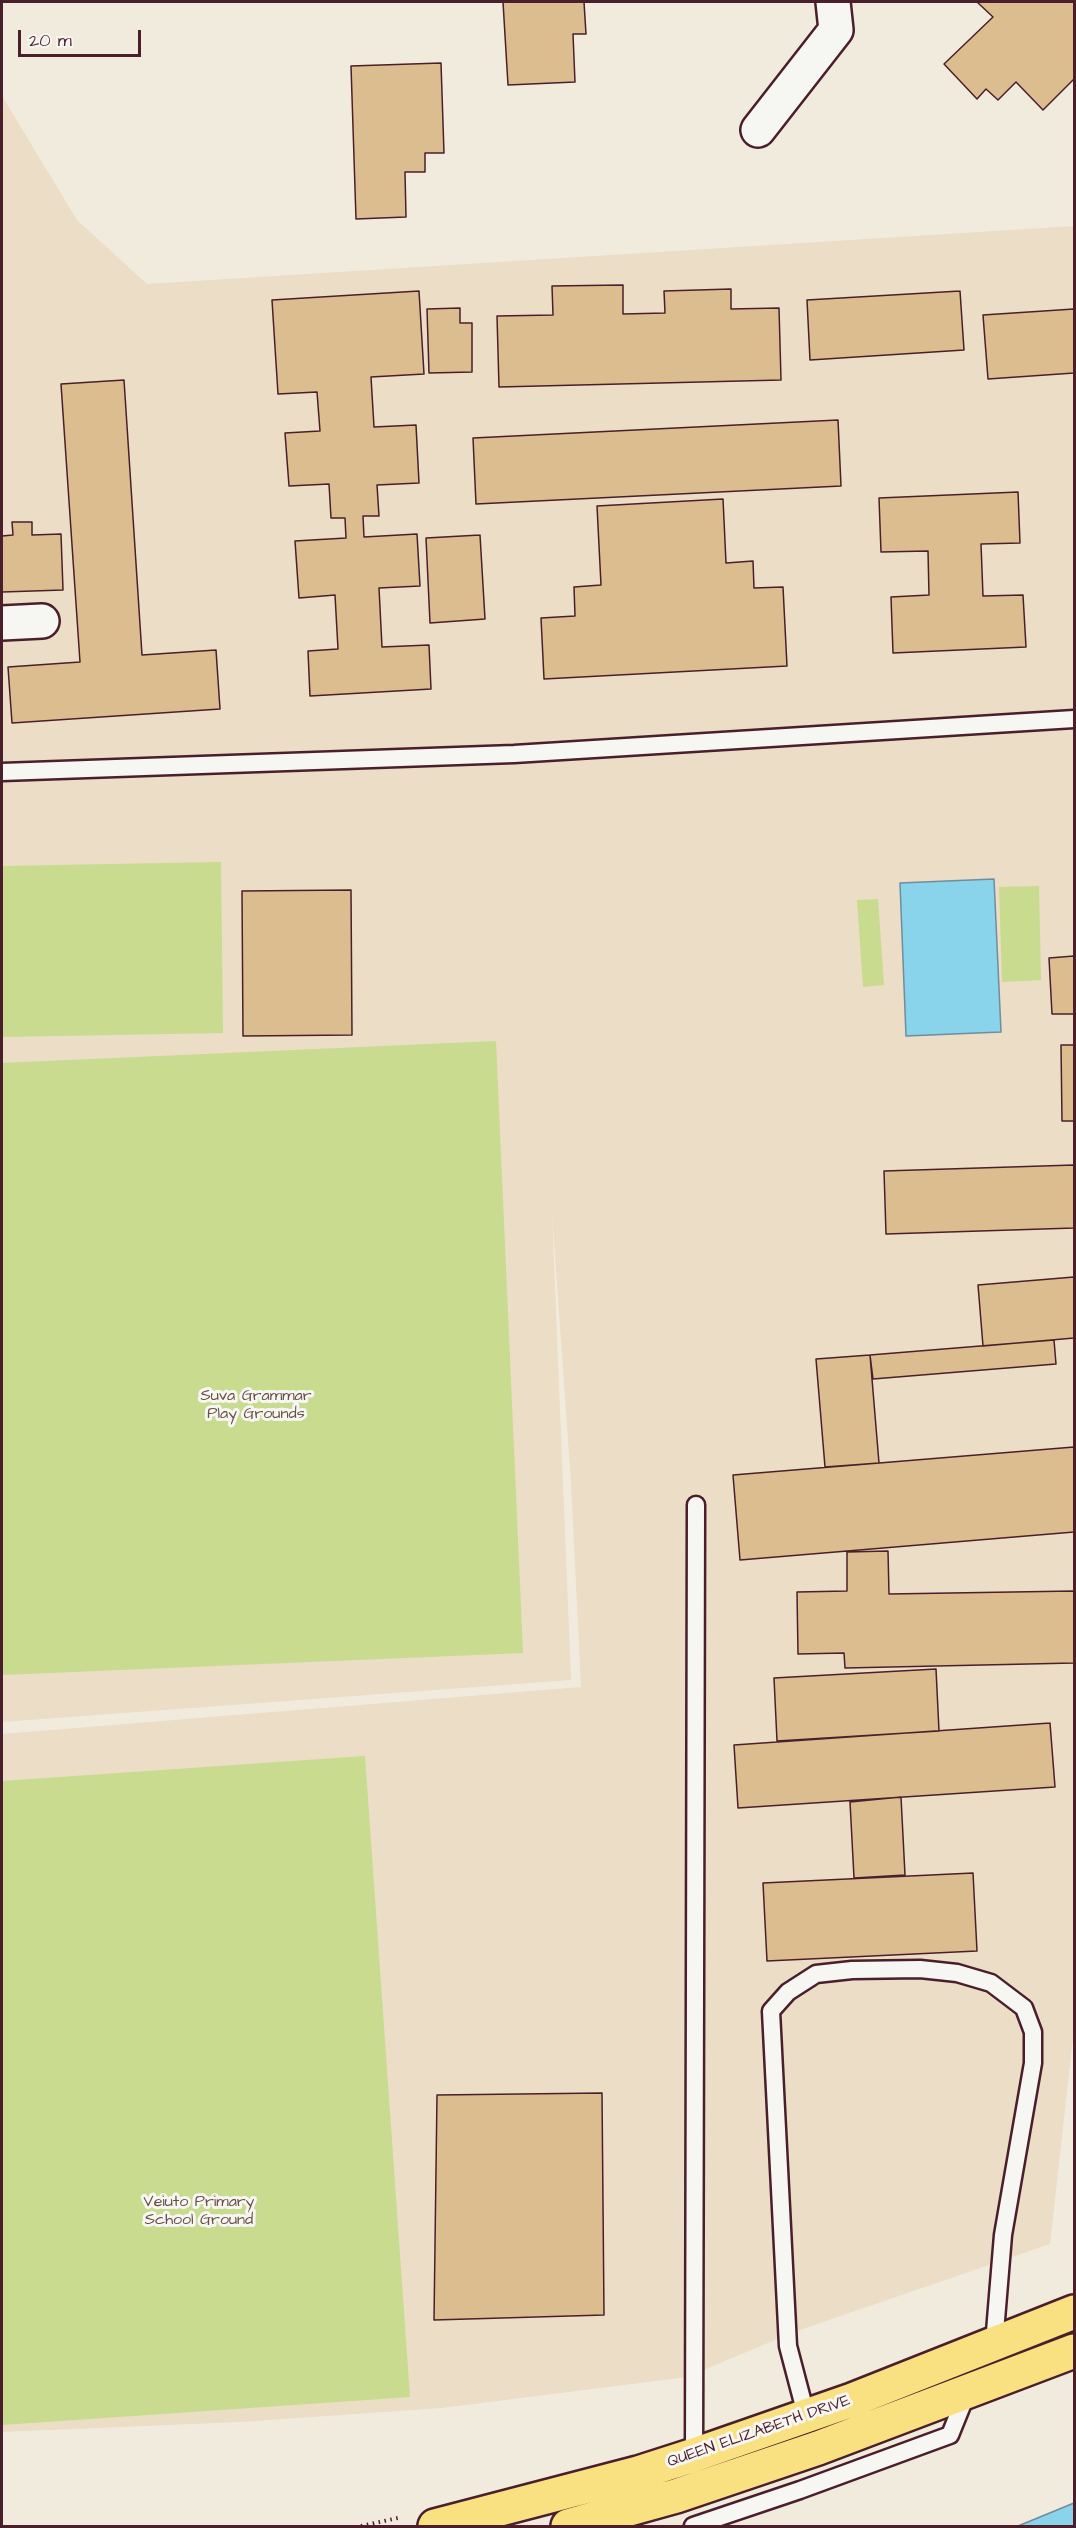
<!DOCTYPE html>
<html>
<head>
<meta charset="utf-8">
<style>
	body { margin:0 }
	#map { position:relative; width:1076px; height:2528px; overflow:hidden; background:#f1ebde; font-family:"Architects Daughter",sans-serif }
	canvas { display:block }
	.frame { position:absolute; inset:0; border:3px solid #4a1f2b; pointer-events:none }
	.scale { position:absolute; left:18px; top:30px; width:123px; height:27px; box-sizing:border-box; border:3px solid #4a1f2b; border-top:0; padding-left:8px; font-size:18px; line-height:21px; white-space:nowrap; color:#4a1f2b; -webkit-text-stroke:4px #f6f6f2; paint-order:stroke }
</style>
</head>
<body>
<div id="map">
<canvas width="1076" height="2528"></canvas>
<div class="frame"></div>
<div class="scale">20 m</div>
</div>
<script>
const c = document.querySelector('canvas').getContext('2d');
c.lineJoin = 'round';
function paint(path, color) { c.fillStyle = color; c.fill(path, 'evenodd'); }
const toPath = rows => new Path2D(rows.map(r => 'M' + r).join(''));
function trace(path, color, width, dash) { c.strokeStyle = color; c.lineWidth = width; c.lineCap = dash ? 'butt' : 'round'; c.setLineDash(dash || []); c.stroke(path); }
function label(font, color, halo, rows, align = 'center') {
  c.font = font + ' "Architects Daughter",sans-serif'; c.lineWidth = 6; c.setLineDash([]); c.textBaseline = 'middle'; c.strokeStyle = halo; c.fillStyle = color; for (const [text, x, y, turn = 0] of rows) {
    c.save(); c.translate(x, y); c.rotate((+turn || 0) * Math.PI / 180); c.textAlign = isNaN(turn) ? turn : align; if (halo) c.strokeText(text, 0, 0); c.fillText(text, 0, 0); c.restore();
  }
}
paint(toPath([
	[2,96,77,220,147,284,1074,226,1074,2028,1050,2244,794,2332,687,2377,442,2408,240,2422,2,2432,2,1734,581,1687,571,1483,552,1213,571,1680,2,1722]
]), '#ebddc6');
paint(toPath([
	[221,862,223,1033,2,1037,2,866],
	[1039,886,1041,980,1002,982,999,887],
	[878,899,884,985,863,987,857,900],
	[496,1041,523,1653,2,1675,2,1063],
	[365,1756,410,2397,2,2425,2,1781]
]), '#c8db8f');
const water = toPath([
	[994,879,1001,1032,906,1036,900,883,994,879],
	[1074,2503,1074,2526,1018,2526,1074,2503]
]);
paint(water, '#89d4ea');
trace(water, '#708c9e', 1.5);
const building = toPath([
	[503,2,584,2,586,34,573,34,575,82,508,85,503,2],
	[977,2,1074,2,1074,79,1043,110,1016,82,998,100,986,89,977,99,944,64,993,17,977,2],
	[441,63,444,153,425,153,425,172,405,172,406,217,356,219,351,66,441,63],
	[623,285,623,314,665,313,664,291,731,289,731,309,779,308,781,380,499,387,497,316,553,315,552,286,623,285],
	[419,291,424,374,371,377,374,427,416,425,419,483,377,485,379,516,363,516,364,537,417,534,420,586,379,588,382,647,429,645,431,689,310,696,308,651,338,649,335,595,299,598,295,541,346,538,345,518,331,518,329,484,289,486,285,433,320,431,317,392,278,394,272,300,419,291],
	[960,291,964,350,810,360,807,300,960,291],
	[460,308,460,323,472,323,472,372,429,373,427,309,460,308],
	[1074,309,1074,373,988,379,983,315,1074,309],
	[124,380,142,655,216,650,220,709,12,723,8,667,80,662,61,384,124,380],
	[838,420,841,486,476,504,473,438,838,420],
	[1018,492,1020,543,981,544,983,596,1023,595,1026,647,893,653,891,597,929,595,928,551,881,552,879,498,1018,492],
	[723,499,726,563,753,561,754,588,783,587,787,666,544,679,541,618,575,616,574,587,601,585,597,506,723,499],
	[12,522,32,522,32,535,61,534,63,590,2,592,2,536,13,535,12,522],
	[480,535,485,619,430,623,426,538,480,535],
	[351,890,352,1035,243,1036,242,891,351,890],
	[1074,956,1074,1014,1052,1014,1049,958,1074,956],
	[1061,1045,1074,1045,1074,1121,1062,1121,1061,1045],
	[1074,1165,1074,1228,886,1234,884,1171,1074,1165],
	[1074,1277,1074,1338,983,1346,978,1285,1074,1277],
	[1054,1340,1056,1364,873,1379,870,1355,1054,1340],
	[870,1355,879,1463,825,1467,816,1359,870,1355],
	[1074,1447,1074,1532,740,1560,733,1475,1074,1447],
	[888,1551,889,1594,1074,1591,1074,1663,845,1668,844,1653,798,1654,797,1592,847,1591,847,1552,888,1551],
	[936,1669,939,1731,777,1741,774,1678,936,1669],
	[1050,1723,1055,1787,738,1808,734,1745,1050,1723],
	[901,1797,905,1875,854,1878,850,1802,901,1797],
	[973,1873,977,1951,767,1961,763,1883,973,1873],
	[602,2093,604,2315,434,2320,437,2095,602,2093]
]);
paint(building, '#dcbd8f');
trace(building, '#4a1f2b', 1.5);
const lane = toPath([
	[2,772,514,754,1074,719],
	[808,2422,788,2346,771,2011,788,1992,816,1974,852,1970,920,1969,957,1973,991,1983,1024,2008,1033,2032,1033,2063,1003,2235,994,2344],
	[694,2455,696,1505],
	[693,2526,800,2490,950,2435,967,2393]
]);
const street = toPath([
	[758,130,836,30,833,2],
	[2,623,42,621]
]);
const primary = toPath([
	[435,2526,638,2473,694,2455,852,2400,1074,2312],
	[568,2526,676,2496,818,2448,1074,2351]
]);
trace(lane, '#4a1f2b', 21);
trace(street, '#4a1f2b', 38);
trace(primary, '#4a1f2b', 38);
trace(toPath([
	[361,2526,398,2518]
]), '#4a1f2b', 4, [1.5, 4.5]);
trace(lane, '#f6f6f2', 16);
trace(street, '#f6f6f2', 33);
trace(primary, '#f9e181', 33);
label('16px', '#6a4e44', '#f6f6f2', [
	["Suva Grammar",256,1397],
	["Play Grounds",256,1415],
	["Veiuto Primary",199,2203],
	["School Ground",199,2221]
]);
label('16px', '#4a1f2b', '#f6f6f2', [
	["QUEEN ELIZABETH DRIVE",759,2432,-19]
]);
</script>
</body>
</html>
